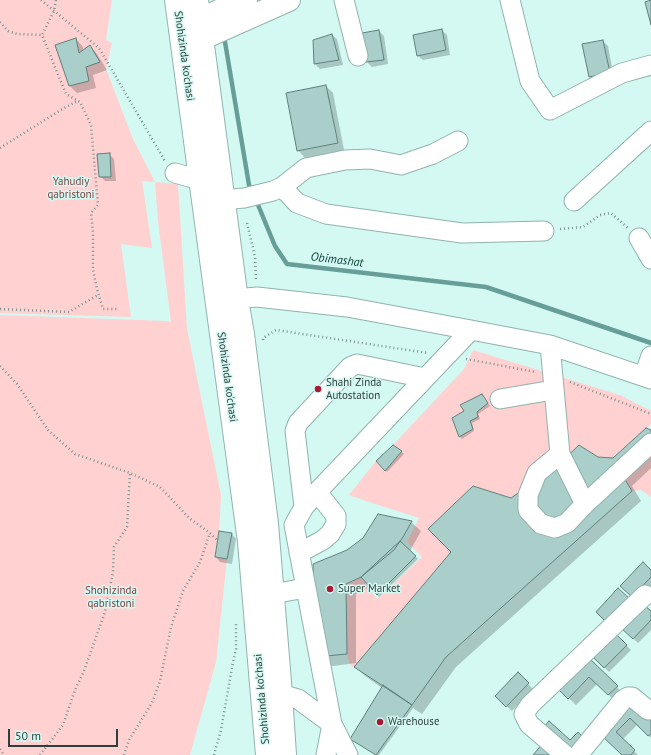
<!DOCTYPE html>
<html>
<head>
<meta charset="utf-8">
<style>
	body { margin:0 }
	#map { position:relative; width:651px; height:755px; overflow:hidden; background:#d4f9f3; font-family:"PT Sans",sans-serif }
	canvas { display:block }
	.scale { position:absolute; left:8px; top:729px; width:110px; height:18px; box-sizing:border-box; border:2px solid #303f3d; border-top:0; padding-left:5px; font-size:12px; line-height:14px; white-space:nowrap; color:#303f3d; -webkit-text-stroke:3px #d4f9f3; paint-order:stroke }
</style>
</head>
<body>
<div id="map">
<canvas width="651" height="755"></canvas>
<div class="scale">50 m</div>
</div>
<script>
const c = document.querySelector('canvas').getContext('2d');
c.lineJoin = 'round';
function paint(path, color) { c.fillStyle = color; c.fill(path, 'evenodd'); }
const toPath = rows => new Path2D(rows.map(r => 'M' + r).join(''));
function trace(path, color, width, dash) { c.strokeStyle = color; c.lineWidth = width; c.lineCap = dash ? 'butt' : 'round'; c.setLineDash(dash || []); c.stroke(path); }
function label(font, color, halo, rows, align = 'center') {
  c.font = font + ' "PT Sans",sans-serif'; c.lineWidth = 3; c.setLineDash([]); c.textBaseline = 'middle'; c.strokeStyle = halo; c.fillStyle = color; for (const [text, x, y, turn = 0] of rows) {
    c.save(); c.translate(x, y); c.rotate((+turn || 0) * Math.PI / 180); c.textAlign = isNaN(turn) ? turn : align; if (halo) c.strokeText(text, 0, 0); c.fillText(text, 0, 0); c.restore();
  }
}
paint(toPath([
	[0,0,112,0,106,40,112,43,106,69,133,139,155,182,178,184,187,329,221,495,219,531,215,557,227,559,216,662,190,755,0,755,0,315,166,321,171,322,158,221,155,182,142,181,152,248,121,244,131,317,0,313],
	[473,350,620,395,651,411,651,424,613,458,598,457,579,445,557,466,511,498,473,486,428,529,451,552,354,668,350,665,347,654,346,584,361,577,377,599,422,557,407,542,419,518,366,501,349,495,376,461,385,471,402,451,393,445,464,369],
	[651,449,651,497,641,490,632,491,623,476]
]), '#ffd1d1');
paint(toPath([
	[442,30,447,35,450,55,423,60,418,56],
	[379,31,384,36,388,64,372,67,367,62],
	[332,35,337,39,343,65,320,69,315,64,314,41],
	[76,39,83,47,84,51,90,46,97,54,107,70,93,75,96,88,77,93,70,86,56,45],
	[603,41,608,46,614,78,594,81,590,77],
	[326,86,333,93,344,150,305,158,298,150],
	[109,154,114,159,116,181,105,181,100,176],
	[482,395,490,406,478,414,480,419,472,423,474,431,462,439,460,437,453,418,465,412],
	[651,431,651,468,632,486,641,501,456,667,422,714,413,708,379,755,377,755,353,741,351,739,382,688,365,676,356,667,511,499,598,458,613,459],
	[394,446,404,454,387,472,377,461],
	[411,522,421,531,410,551,418,559,379,597,370,587,356,594,356,663,326,667,314,565],
	[232,534,236,539,232,564,220,562,216,557],
	[651,571,651,587,637,601,622,586],
	[651,613,651,630,638,643,623,628],
	[616,635,631,650,609,672,594,657],
	[588,659,624,694,616,702,597,684,576,705,559,689],
	[518,674,533,689,512,711,496,696],
	[631,702,651,721,651,738,637,725,622,740,638,755,623,755,608,741]
]), '#0003');
trace(toPath([
	[224,36,249,185,252,192],
	[256,200,275,246,287,264,486,287,651,343]
]), '#679f98', 4.5);
const building = toPath([
	[651,0,651,25,645,2,651,0],
	[442,29,446,50,417,56,413,35,442,29],
	[379,30,384,60,366,62,362,33,379,30],
	[332,34,339,60,314,64,313,40,332,34],
	[76,38,79,53,90,45,100,62,86,67,89,81,69,86,55,45,76,38],
	[603,40,610,73,589,77,582,44,603,40],
	[326,85,338,143,297,151,286,93,326,85],
	[110,153,111,177,99,177,97,154,110,153],
	[482,394,488,403,477,412,478,417,470,421,473,429,459,437,452,418,464,411,460,405,482,394],
	[646,428,651,430,651,449,623,476,632,491,446,657,412,705,354,667,451,552,428,529,473,486,511,498,557,466,579,445,598,457,613,458,646,428],
	[393,445,402,451,385,471,376,461,393,445],
	[378,514,412,521,403,537,394,550,361,577,346,584,347,654,315,657,313,564,347,550,363,538,378,514],
	[219,531,232,533,227,559,215,557,219,531],
	[400,541,416,556,377,595,361,577,400,541],
	[643,562,651,570,651,577,632,597,620,586,643,562],
	[618,588,630,599,607,623,596,612,618,588],
	[644,605,651,611,651,620,633,639,621,628,644,605],
	[616,634,627,645,604,668,593,657,616,634],
	[588,657,618,686,608,695,589,677,568,699,558,689,588,657],
	[518,672,529,683,506,707,495,696,518,672],
	[383,685,412,705,376,755,350,739,383,685],
	[631,701,651,719,651,734,648,736,630,718,616,732,635,750,631,755,622,755,600,734,631,701],
	[549,721,570,740,578,732,585,739,571,755,542,729,549,721],
	[544,742,559,755,533,755,544,742]
]);
paint(building, '#aacec9');
trace(building, '#5f817c', 1);
const minor = toPath([
	[344,0,358,56],
	[510,0,530,81,550,110,622,73,651,65],
	[175,173,200,180],
	[282,187,306,168,345,160,370,159,401,165,433,154,458,141],
	[223,200,244,198,273,191,282,187,297,203,326,214,462,233,544,231],
	[574,201,651,131],
	[639,238,651,259],
	[222,300,257,297,347,307,471,330,550,345,651,379],
	[550,345,560,454,585,504],
	[644,376,651,356],
	[500,399,553,390],
	[560,454,537,473,528,495,528,510,541,524,555,528,567,523,585,504,651,443],
	[304,507,295,431,298,423,350,367,357,364,425,378],
	[299,553,323,540,330,534,336,524,336,516,317,492],
	[272,594,306,588],
	[281,694,298,699,332,724,348,755],
	[326,755,332,724,294,525,304,507,317,492,471,330],
	[565,755,529,724,524,714,530,705,645,595],
	[578,755,623,700,628,697,632,697,648,710]
]);
const major = toPath([
	[176,0,249,542,267,755],
	[197,0,237,300,243,334,267,524,281,694,285,755],
	[186,24,199,20,225,8,246,0],
	[190,44,289,0]
]);
trace(minor, '#90b3ae', 21);
trace(major, '#90b3ae', 24);
trace(toPath([
	[41,0,99,48,165,161],
	[56,0,54,11,42,35,66,94,80,102,91,125,98,205,91,213,93,232,93,270,97,289,103,309,119,309],
	[0,22,8,31,17,34,42,35],
	[0,148,64,108,78,101],
	[247,223,255,257,256,281],
	[560,229,583,227,600,215,611,213,628,228],
	[0,309,69,312,98,295],
	[263,340,263,338,276,330,428,353],
	[466,359,536,372],
	[0,366,17,384,48,430,75,454,130,473,160,487,189,518,210,533,218,541],
	[570,382,651,414],
	[0,749,4,755],
	[40,755,63,725,75,690,84,671,105,612,113,572,114,547,127,527,130,473],
	[124,755,129,740,152,703,160,681,171,627,183,591,200,562,210,533],
	[214,755,221,730,233,662,236,649,236,624]
]), '#7a938f', 2.5, [1, 3]);
trace(minor, '#fff', 19);
trace(major, '#fff', 22);
for (const [x, y, r, color] of [
	[318,389,4,"#ac1733"],
	[330,589,4,"#ac1733"],
	[380,722,4,"#ac1733"]
]) { const dot = new Path2D(); dot.arc(x, y, r, 0, 2 * Math.PI); c.fillStyle = color; c.fill(dot); trace(dot, '#d4f9f3', 1.5); }
label('11px', '#303f3d', '#d4f9f3', [
	["Shohizinda ko'chasi",184,56,82],
	["Shohizinda ko'chasi",227,377,82],
	["Shohizinda ko'chasi",262,699,-95]
]);
label('11px', '#814042', '#d4f9f3', [
	["Yahudiy",71,182],
	["qabristoni",71,195],
	["Shohizinda",111,591],
	["qabristoni",111,604]
]);
label('11px', '#303f3d', '#d4f9f3', [
	["Shahi Zinda",326,383],
	["Autostation",326,396],
	["Super Market",338,589],
	["Warehouse",388,722]
], 'left');
label('italic 12px', '#023a35', '#d4f9f3', [
	["Obimashat",337,260,7]
]);
</script>
</body>
</html>
